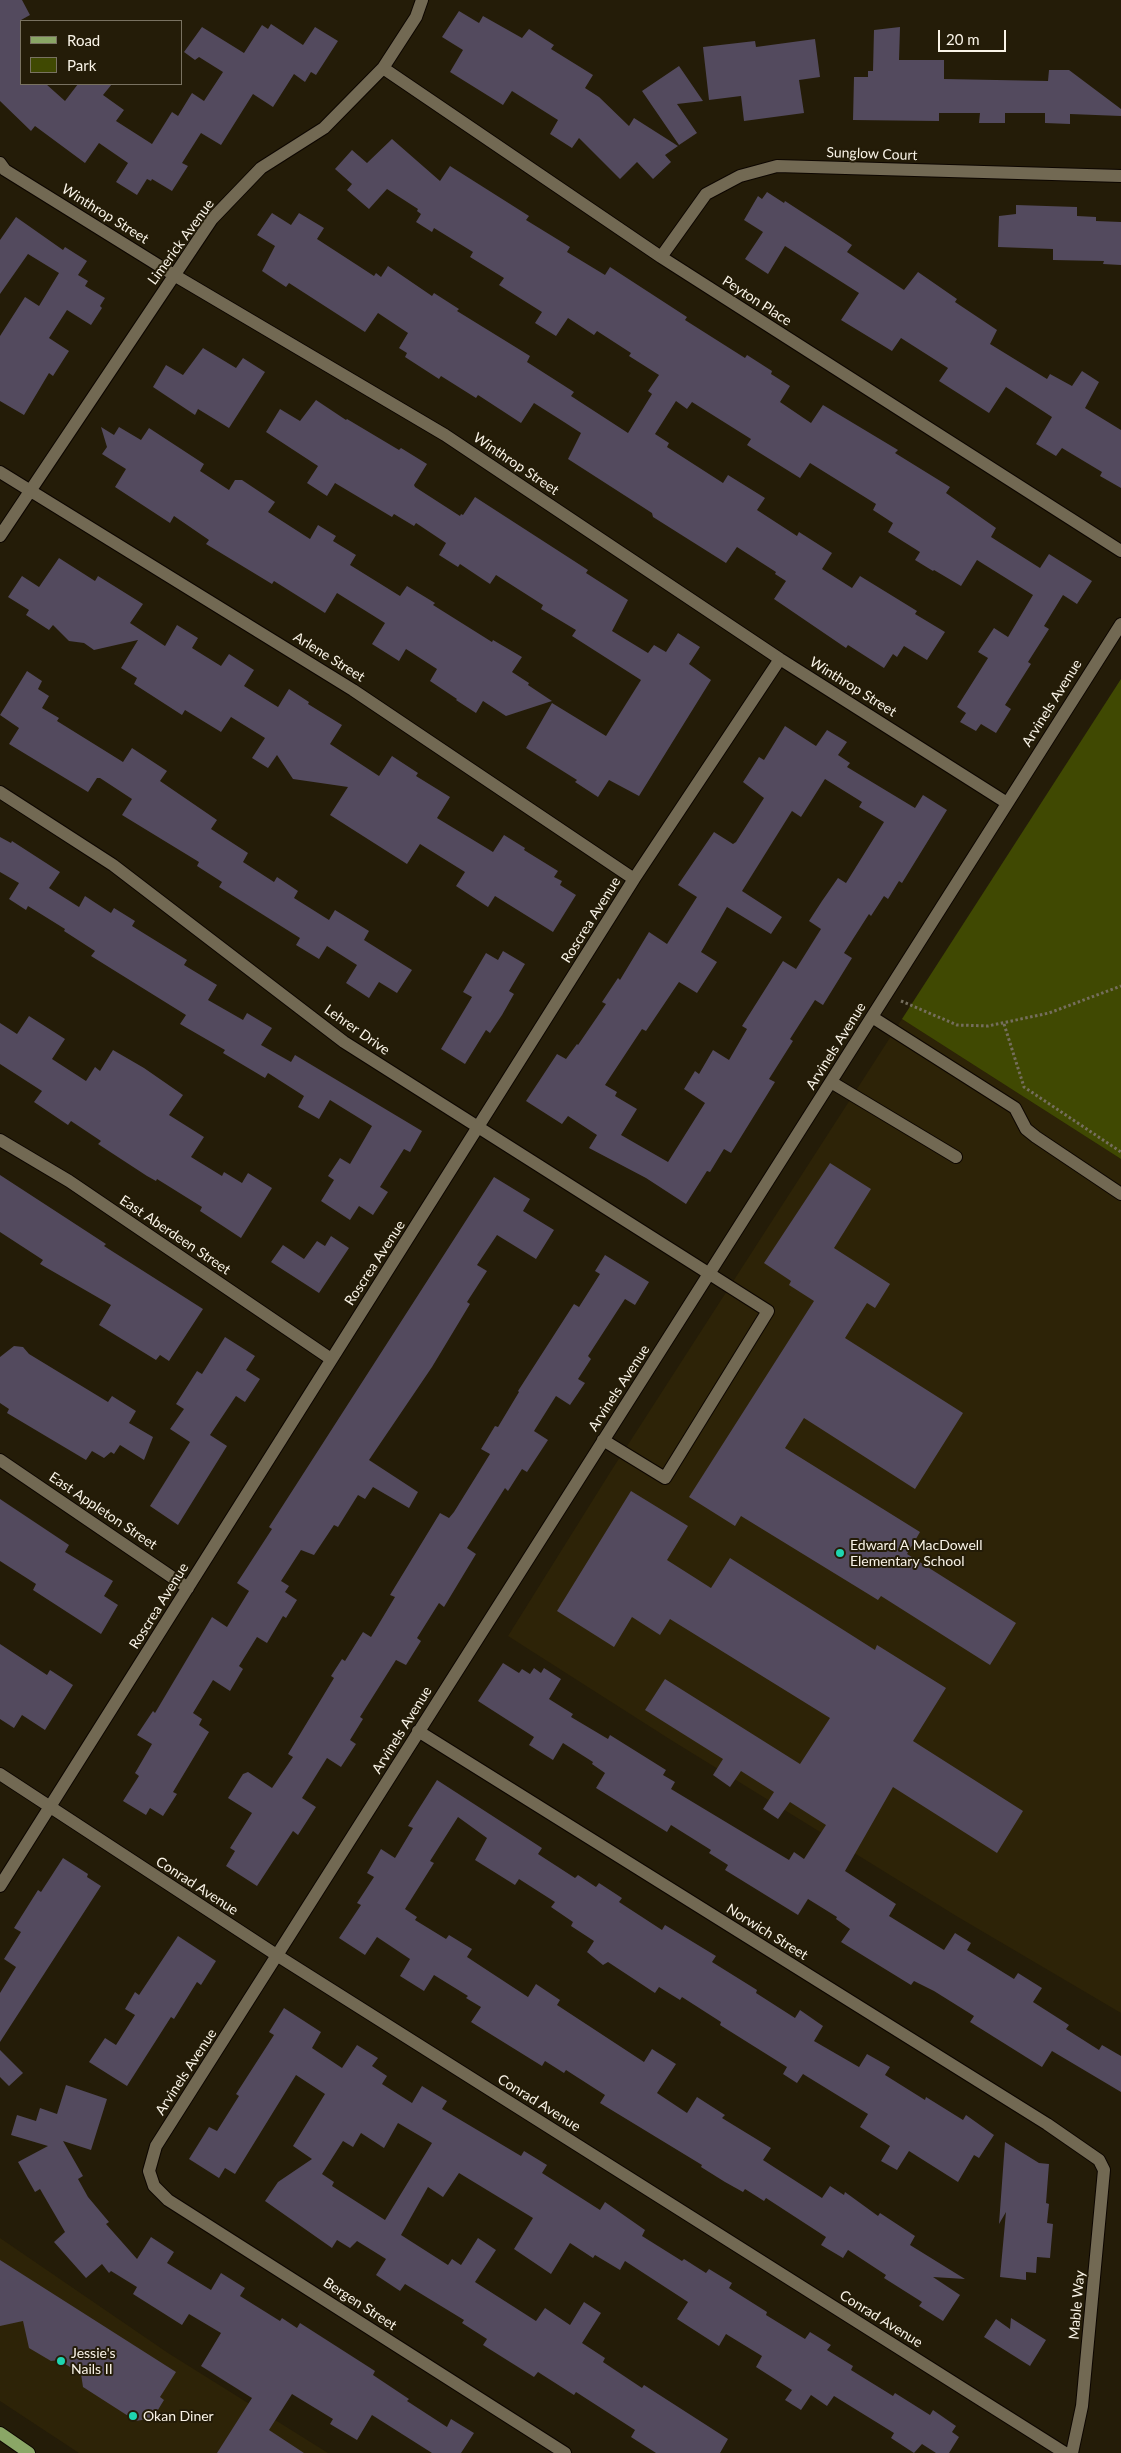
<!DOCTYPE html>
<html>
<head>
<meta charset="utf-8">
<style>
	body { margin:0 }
	#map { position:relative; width:1121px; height:2453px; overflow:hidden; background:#241c08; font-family:Lato,sans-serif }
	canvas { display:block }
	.legend { position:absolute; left:20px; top:20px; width:162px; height:65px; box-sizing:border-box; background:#241c08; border:1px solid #797261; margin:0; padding:6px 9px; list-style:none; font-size:15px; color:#f9f3e7 }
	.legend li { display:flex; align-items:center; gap:10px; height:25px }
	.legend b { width:25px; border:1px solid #797261 }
	.scale { position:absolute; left:938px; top:30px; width:68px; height:22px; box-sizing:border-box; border:2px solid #f9f3e7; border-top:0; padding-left:6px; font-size:15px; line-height:18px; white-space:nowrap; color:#f9f3e7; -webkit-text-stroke:4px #241c08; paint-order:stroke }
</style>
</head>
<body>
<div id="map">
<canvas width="1121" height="2453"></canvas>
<ul class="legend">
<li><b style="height:6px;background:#8aa666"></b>Road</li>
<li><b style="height:14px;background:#404902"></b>Park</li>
</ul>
<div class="scale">20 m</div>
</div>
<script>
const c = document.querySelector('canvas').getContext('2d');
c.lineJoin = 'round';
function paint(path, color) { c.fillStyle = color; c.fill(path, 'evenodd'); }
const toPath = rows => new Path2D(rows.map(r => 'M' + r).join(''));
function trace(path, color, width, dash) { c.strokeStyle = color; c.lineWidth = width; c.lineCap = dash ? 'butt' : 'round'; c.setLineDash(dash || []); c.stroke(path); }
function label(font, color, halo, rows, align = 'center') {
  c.font = font + ' Lato,sans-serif'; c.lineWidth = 4; c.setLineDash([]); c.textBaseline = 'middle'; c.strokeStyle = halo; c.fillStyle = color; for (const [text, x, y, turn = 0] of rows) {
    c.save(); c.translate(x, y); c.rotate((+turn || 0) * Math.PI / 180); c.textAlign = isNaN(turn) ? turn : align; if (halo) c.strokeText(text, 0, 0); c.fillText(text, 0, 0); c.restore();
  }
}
paint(toPath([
	[902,1019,1121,1159,1121,2013,958,1917,671,1740,508,1636,611,1471],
	[0,2238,168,2353,328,2453,79,2453,0,2401]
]), '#2d2307');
paint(toPath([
	[1121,679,1121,1159,902,1019]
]), '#404902');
paint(toPath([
	[0,0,22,0,30,15,21,20,21,84,46,84,65,101,78,84,112,84,103,95,124,110,116,121,152,144,172,112,178,116,192,93,204,101,223,72,199,57,195,60,184,52,202,27,244,53,262,25,268,29,271,24,303,45,315,27,338,41,316,75,311,72,305,82,294,74,273,107,253,94,221,145,201,133,182,163,188,166,172,191,152,179,151,181,147,179,137,195,116,182,128,163,99,143,85,163,35,126,31,131,0,101],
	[459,11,479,23,483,16,522,38,529,29,554,45,551,49,593,75,585,88,599,97,629,126,634,118,678,146,665,155,671,162,653,179,637,162,620,179,579,138,572,148,550,134,558,120,512,91,503,105,450,72,463,50,442,37],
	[900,27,899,60,944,60,944,79,1048,81,1049,70,1069,70,1121,109,1121,116,1070,114,1070,124,1045,123,1045,113,1005,113,1005,123,979,123,980,113,939,113,939,121,853,120,854,77,868,77,868,71,873,71,874,30],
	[815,39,820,77,799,80,804,113,744,121,741,96,709,100,703,47,755,41,756,47],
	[679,66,703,101,677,104,697,133,679,145,642,91],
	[392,139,440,181,450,166,529,216,526,220,570,247,567,252,605,275,610,267,687,317,685,320,745,358,747,355,772,371,771,374,790,386,780,402,811,423,823,405,898,450,895,453,950,487,946,493,996,528,991,537,1040,568,1049,554,1092,581,1077,604,1063,595,1044,626,1049,629,1028,662,1031,664,1005,705,1011,709,996,733,981,724,976,731,960,722,966,713,957,707,988,658,978,652,994,628,1008,637,1033,595,977,560,961,586,934,570,933,571,915,560,920,552,888,532,893,523,873,510,876,504,810,463,800,478,747,445,751,439,692,402,687,409,676,401,655,434,669,443,667,447,723,483,728,475,765,498,757,510,797,536,799,532,832,553,822,569,852,588,860,576,917,611,915,614,945,632,927,660,904,646,897,657,893,654,884,668,848,645,846,648,774,599,786,581,775,574,776,572,737,547,726,563,653,517,652,513,568,459,581,433,564,422,534,403,521,423,478,395,476,398,441,376,439,379,405,357,407,353,399,348,408,333,378,313,365,332,289,283,286,287,262,271,275,246,257,235,272,213,291,225,299,213,324,228,317,239,374,276,376,273,381,277,388,266,432,296,434,293,459,309,457,311,530,356,527,362,574,392,571,396,628,433,652,394,648,391,659,375,629,356,631,353,597,331,594,335,568,318,556,336,535,323,542,312,499,285,504,278,470,257,473,252,434,228,432,232,416,222,421,214,417,211,418,209,387,189,369,209,347,190,352,184,335,169,352,150,367,163],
	[767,192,784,203,785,201,842,238,852,245,847,252,904,290,918,272,957,299,955,302,997,330,990,344,1047,379,1050,374,1072,386,1082,371,1099,382,1085,408,1121,430,1121,488,1100,476,1102,472,1062,448,1056,456,1036,444,1052,417,1006,387,989,413,939,381,948,368,901,338,892,351,841,320,859,293,785,246,768,274,745,259,763,232,744,220,758,196,762,199],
	[1016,205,1077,207,1077,216,1096,217,1096,221,1121,222,1121,265,1103,264,1104,261,1053,260,1053,249,998,247,999,216,1016,214],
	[16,217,63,250,65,247,87,261,78,275,88,281,85,286,105,298,100,306,102,308,91,325,67,310,49,338,69,351,53,376,49,373,24,415,0,401,0,336,25,297,39,306,59,273,28,254,0,294,0,240],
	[203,348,236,368,243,358,265,372,229,428,198,409,195,415,153,387,166,365,183,375],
	[316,400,346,420,347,419,399,450,401,448,427,464,414,485,415,487,460,516,461,514,463,515,475,497,588,570,586,573,628,600,612,631,648,653,654,645,666,652,678,633,700,647,689,664,711,680,639,796,609,780,598,797,575,782,577,780,526,748,552,703,606,736,641,680,572,636,576,630,541,609,543,605,496,575,490,584,460,564,458,567,439,555,446,543,416,523,414,526,394,514,392,517,335,483,327,496,307,483,318,466,266,432,280,409,300,421],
	[101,427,114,435,119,427,141,440,149,428,204,464,200,471,229,490,235,480,242,480,275,502,268,512,310,539,318,525,336,536,333,541,356,555,350,565,400,596,407,586,435,603,433,605,492,642,493,640,522,657,512,672,529,683,528,685,552,701,506,716,483,701,476,713,456,700,457,699,430,681,437,669,406,649,399,661,372,644,385,623,337,593,325,613,274,581,272,584,206,544,209,540,174,516,170,523,115,487,126,469,102,454,107,447],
	[59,558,95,581,98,576,143,604,130,623,165,646,177,625,198,638,192,648,221,666,229,654,254,670,244,686,278,707,289,689,309,702,308,704,342,725,330,744,379,776,392,756,418,773,416,776,450,797,437,818,493,852,504,835,525,848,524,850,558,871,554,877,562,881,560,885,576,895,553,932,495,896,488,907,456,886,465,872,420,844,407,864,330,815,348,787,293,779,277,755,268,768,252,758,265,738,231,717,221,732,185,710,182,715,134,684,137,678,121,668,138,640,94,650,84,643,69,641,53,625,49,630,26,615,29,610,8,597,22,576,39,587],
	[27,671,42,681,38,689,49,696,42,708,59,718,57,721,123,762,132,748,167,771,160,781,217,820,211,829,248,853,243,862,274,882,277,877,298,891,294,898,329,920,335,910,369,931,364,940,412,970,397,993,379,982,369,998,346,983,357,965,327,946,319,959,296,945,300,938,219,887,222,882,197,866,199,862,122,815,132,799,100,778,97,778,88,792,9,744,19,728,0,715],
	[785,726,816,746,827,730,847,742,838,755,850,763,847,767,915,808,923,795,947,810,902,883,899,881,888,899,884,896,871,916,869,914,844,953,852,958,823,1005,815,1000,790,1039,793,1041,769,1079,775,1082,731,1153,724,1149,710,1172,707,1171,686,1204,646,1178,589,1148,597,1135,568,1116,562,1124,526,1101,557,1054,566,1059,577,1044,578,1045,606,1004,602,1002,618,978,620,980,649,932,667,944,697,897,678,885,714,832,733,844,736,842,764,798,743,782,759,757,764,760],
	[825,779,862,802,859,807,884,822,846,883,838,878,822,901,809,921,821,929,796,969,783,961,742,1026,747,1029,729,1060,713,1050,699,1074,695,1071,684,1089,705,1103,668,1162,621,1135,637,1109,615,1096,617,1092,605,1085,642,1029,646,1031,679,982,697,993,717,962,701,952,727,907,771,934,782,917,742,891,792,811,801,817],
	[0,837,11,843,12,841,60,872,49,888,79,907,85,896,111,913,114,908,135,921,132,926,187,960,184,965,217,985,208,1000,243,1020,247,1013,272,1028,261,1045,291,1062,295,1055,422,1131,410,1152,404,1149,380,1187,388,1192,373,1215,359,1206,350,1220,321,1201,334,1180,328,1176,340,1158,350,1164,372,1126,330,1100,319,1119,298,1107,304,1096,268,1073,265,1078,223,1053,225,1050,180,1024,186,1015,91,956,95,951,64,931,65,929,28,906,26,910,9,899,19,883,0,872],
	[503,951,525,964,509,991,514,994,502,1015,490,1033,486,1030,465,1064,441,1049,472,997,463,992,486,953,498,960],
	[29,1016,65,1039,52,1059,86,1081,95,1067,100,1071,113,1050,144,1068,183,1095,169,1115,204,1137,191,1157,222,1176,224,1172,242,1183,248,1173,272,1188,241,1238,200,1211,202,1207,157,1179,156,1181,147,1176,98,1144,101,1141,71,1121,68,1125,34,1102,42,1091,0,1064,0,1023,17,1034],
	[830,1163,871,1189,834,1248,890,1284,875,1308,867,1303,845,1338,963,1413,915,1489,804,1418,785,1448,920,1532,907,1554,1016,1623,990,1665,881,1596,878,1600,741,1516,735,1526,689,1497,814,1301,789,1285,791,1281,764,1263],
	[0,1175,106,1244,104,1246,203,1309,169,1361,160,1355,156,1360,99,1325,111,1305,40,1264,43,1260,0,1232],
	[494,1177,530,1199,523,1211,554,1230,536,1259,497,1235,477,1265,487,1271,467,1302,470,1304,432,1367,369,1460,418,1492,409,1508,373,1487,365,1499,358,1495,338,1527,334,1525,314,1555,301,1550,281,1581,289,1586,285,1592,297,1600,286,1618,283,1616,267,1643,257,1637,239,1666,243,1669,230,1691,213,1680,193,1713,202,1719,199,1725,209,1732,173,1792,177,1794,163,1816,150,1808,146,1815,123,1801,139,1776,135,1773,152,1744,137,1735,153,1711,155,1713,212,1617,227,1627,249,1591,237,1583,272,1529,269,1527],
	[331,1236,349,1248,319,1293,271,1262,283,1245,304,1259,317,1241,325,1246],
	[605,1255,649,1282,635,1305,625,1299,588,1356,591,1359,578,1379,585,1383,570,1405,556,1396,534,1431,548,1440,527,1472,522,1469,508,1491,505,1488,467,1548,476,1554,444,1607,439,1603,417,1638,421,1641,406,1665,396,1660,360,1717,363,1719,350,1740,356,1744,341,1767,327,1758,302,1798,316,1807,298,1835,293,1831,257,1886,226,1866,235,1851,230,1848,252,1813,228,1798,243,1774,248,1772,272,1788,293,1757,288,1754,334,1678,331,1676,342,1659,345,1661,363,1632,371,1637,395,1597,390,1595,440,1513,449,1518,454,1512,490,1454,481,1449,495,1426,498,1427,519,1392,518,1391,574,1304,579,1307,600,1274,595,1271],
	[225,1337,255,1356,246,1370,260,1379,245,1402,236,1396,210,1435,227,1446,178,1525,150,1506,190,1442,170,1429,184,1409,176,1404,197,1371,202,1374],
	[14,1346,23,1347,29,1354,108,1402,112,1396,136,1411,129,1423,153,1437,144,1460,120,1445,114,1454,111,1452,104,1458,92,1451,86,1460,7,1413,9,1409,0,1403,0,1357],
	[631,1491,688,1526,667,1560,711,1588,730,1558,875,1650,877,1645,946,1688,913,1741,1023,1811,997,1853,893,1787,845,1871,896,1904,889,1916,944,1950,955,1933,971,1943,967,1950,1014,1979,1018,1973,1042,1988,1033,2002,1069,2025,1066,2029,1099,2050,1102,2045,1121,2056,1121,2092,1052,2051,1042,2067,970,2022,974,2016,934,1991,914,1981,911,1985,841,1942,850,1929,836,1919,837,1917,808,1899,798,1915,725,1870,728,1865,709,1853,711,1850,671,1825,667,1832,596,1788,605,1773,592,1764,593,1762,563,1743,553,1760,529,1745,534,1737,478,1701,503,1663,519,1673,522,1669,530,1674,534,1668,541,1673,544,1668,561,1679,549,1699,573,1714,571,1717,608,1739,610,1735,666,1770,663,1775,675,1782,671,1789,789,1860,794,1852,804,1859,826,1825,790,1802,778,1819,763,1809,774,1792,741,1771,730,1787,713,1775,723,1759,645,1710,665,1679,800,1764,830,1718,670,1619,660,1635,632,1617,614,1647,557,1611],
	[0,1499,69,1545,65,1552,113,1581,104,1596,118,1605,101,1634,33,1590,36,1584,0,1561],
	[0,1644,47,1675,50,1670,73,1685,45,1730,22,1715,14,1728,0,1719],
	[437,1780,542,1848,538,1854,575,1878,578,1875,596,1887,599,1883,622,1898,619,1902,662,1930,665,1925,716,1956,712,1962,757,1990,756,1993,795,2018,800,2010,823,2026,814,2041,859,2067,867,2054,890,2067,885,2075,925,2100,926,2097,963,2120,966,2115,994,2135,979,2158,974,2155,958,2182,909,2151,897,2170,881,2161,890,2146,860,2127,868,2114,803,2074,797,2083,783,2074,787,2067,720,2025,721,2022,682,1997,680,2000,659,1987,655,1993,608,1962,603,1965,587,1952,594,1941,571,1926,573,1922,551,1907,555,1902,519,1879,515,1885,475,1860,487,1838,458,1817,430,1861,434,1863,405,1909,417,1917,415,1920,446,1939,449,1935,472,1949,467,1957,528,1997,536,1984,560,2000,557,2005,644,2062,652,2049,676,2064,657,2093,687,2113,697,2097,725,2115,722,2118,771,2148,763,2160,822,2198,830,2186,844,2195,845,2192,878,2216,880,2213,915,2236,910,2245,965,2279,933,2277,960,2295,943,2321,919,2306,922,2302,884,2278,886,2275,848,2250,843,2258,821,2245,826,2237,766,2198,764,2201,745,2189,743,2192,725,2182,701,2167,702,2165,600,2103,605,2095,566,2070,564,2073,545,2061,542,2066,471,2022,481,2007,466,1998,468,1996,434,1975,424,1991,400,1976,410,1959,377,1937,365,1955,339,1938,361,1905,357,1903,374,1877,367,1873,381,1849,395,1858,413,1828,408,1826],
	[63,1858,88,1874,87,1877,101,1886,0,2042,0,1993,16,1967,4,1959,21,1932,14,1928,38,1890,41,1892],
	[178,1936,216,1961,201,1985,197,1982,174,2019,171,2017,127,2086,89,2062,105,2038,116,2045,135,2015,125,2009,135,1992,139,1995],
	[284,2008,321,2032,312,2048,342,2068,357,2045,378,2058,372,2066,387,2076,382,2084,412,2103,422,2086,447,2101,442,2109,521,2156,524,2151,547,2165,542,2173,600,2210,605,2202,645,2230,642,2236,682,2261,684,2259,706,2273,709,2269,732,2283,729,2288,767,2312,766,2315,805,2339,810,2332,831,2345,827,2350,853,2366,851,2370,893,2396,895,2393,930,2415,933,2410,956,2426,952,2432,959,2437,949,2453,936,2453,922,2444,914,2453,891,2438,894,2433,834,2396,827,2406,811,2395,801,2410,785,2400,792,2390,756,2367,762,2356,726,2334,719,2346,677,2319,688,2302,625,2261,620,2270,595,2255,593,2258,570,2243,551,2274,514,2249,533,2218,459,2173,443,2197,428,2187,401,2235,448,2265,452,2259,461,2265,478,2238,496,2250,475,2282,536,2321,545,2308,570,2325,584,2302,601,2313,582,2343,605,2358,603,2362,642,2388,644,2385,728,2439,720,2453,656,2453,631,2437,635,2430,576,2392,574,2395,538,2372,534,2377,483,2345,487,2339,462,2323,464,2320,405,2284,400,2291,376,2275,386,2259,357,2241,350,2248,337,2240,332,2248,265,2201,278,2182,312,2159,293,2146,325,2094,296,2075,235,2174,225,2168,219,2178,189,2159,209,2127,217,2131,239,2096,236,2094,274,2035,269,2032],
	[398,2123,432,2143,385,2220,332,2186,334,2182,322,2174,343,2141,353,2147,361,2133,384,2148],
	[0,2050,23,2073,9,2086,0,2077],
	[66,2085,107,2099,91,2150,63,2141,83,2176,78,2179,88,2197,109,2222,106,2224,137,2259,151,2237,174,2252,167,2263,211,2290,221,2273,245,2288,240,2296,280,2321,282,2318,297,2328,300,2323,375,2371,373,2375,409,2399,407,2401,447,2427,451,2419,474,2433,461,2453,432,2453,372,2415,357,2440,330,2424,333,2419,292,2394,269,2430,304,2453,217,2453,252,2398,201,2366,221,2333,189,2314,182,2325,133,2294,137,2287,111,2271,109,2273,102,2264,86,2278,54,2242,65,2232,40,2189,35,2192,18,2162,48,2146,11,2135,17,2115,36,2121,40,2108,57,2114],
	[1005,2142,1039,2163,1049,2164,1046,2203,1049,2204,1047,2223,1053,2224,1050,2258,1037,2257,1036,2273,1026,2272,1026,2280,1000,2277,1006,2212,999,2224],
	[0,2260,176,2372,160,2397,164,2400,153,2418,136,2421,83,2387,81,2374,59,2360,51,2361,29,2348,23,2321,0,2326],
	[1011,2318,1046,2340,1030,2366,984,2337,996,2319,1010,2329]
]), '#534a5e');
const minor = toPath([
	[383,68,661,257,1121,551],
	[0,163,5,170,174,275,445,435,780,659,1007,803],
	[661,257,706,194,740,176,777,166,1121,176],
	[0,472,353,690,634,879],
	[0,536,212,219,261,168,324,128,383,68,416,17,422,0],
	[0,792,113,865,344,1042,768,1311,665,1478,603,1440],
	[872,1017,1015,1108,1026,1129,1036,1137,1121,1194],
	[831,1082,956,1157],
	[0,1140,69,1181,331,1359],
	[0,1460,188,1588],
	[418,1731,1047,2124,1099,2160,1104,2170,1082,2406,1072,2453],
	[0,1774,278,1956,1065,2453],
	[0,1886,634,879,780,659],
	[565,2453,168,2200,154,2186,149,2171,156,2146,1121,624]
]);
const major = toPath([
	[0,2433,29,2453]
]);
trace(minor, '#0d0600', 14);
trace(major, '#0d0600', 14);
trace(toPath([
	[901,1001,957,1025,988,1026,1049,1013,1121,986],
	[1004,1024,1024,1087,1121,1152]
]), '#756e5d', 3, [2.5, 2.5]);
trace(minor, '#726953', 12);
trace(major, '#8aa666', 12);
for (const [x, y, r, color] of [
	[840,1553,5,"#1ed5b0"],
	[61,2361,5,"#1ed5b0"],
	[133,2416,5,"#1ed5b0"]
]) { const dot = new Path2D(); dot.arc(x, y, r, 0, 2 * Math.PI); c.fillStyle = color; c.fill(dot); trace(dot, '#241c08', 2); }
label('14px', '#f9f3e7', '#241c08', [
	["Sunglow Court",872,154,2],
	["Winthrop Street",105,214,32],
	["Limerick Avenue",181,242,-54],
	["Peyton Place",757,301,33],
	["Winthrop Street",516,464,34],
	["Arlene Street",329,657,32],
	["Winthrop Street",853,687,32],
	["Arvinels Avenue",1052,703,-58],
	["Roscrea Avenue",591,920,-58],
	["Lehrer Drive",357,1030,35],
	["Arvinels Avenue",836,1046,-58],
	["East Aberdeen Street",175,1235,34],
	["Roscrea Avenue",375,1263,-57],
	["Arvinels Avenue",619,1388,-57],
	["East Appleton Street",103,1511,34],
	["Roscrea Avenue",159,1606,-58],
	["Arvinels Avenue",402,1730,-58],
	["Conrad Avenue",197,1886,33],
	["Norwich Street",767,1932,32],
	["Arvinels Avenue",186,2072,-57],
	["Conrad Avenue",539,2103,32],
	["Bergen Street",360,2304,33],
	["Mable Way",1077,2305,-85],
	["Conrad Avenue",881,2319,32]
]);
label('14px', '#f9f3e7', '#241c08', [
	["Edward A MacDowell",850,1545],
	["Elementary School",850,1561],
	["Jessie's",71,2353],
	["Nails II",71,2369],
	["Okan Diner",143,2416]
], 'left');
</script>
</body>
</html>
